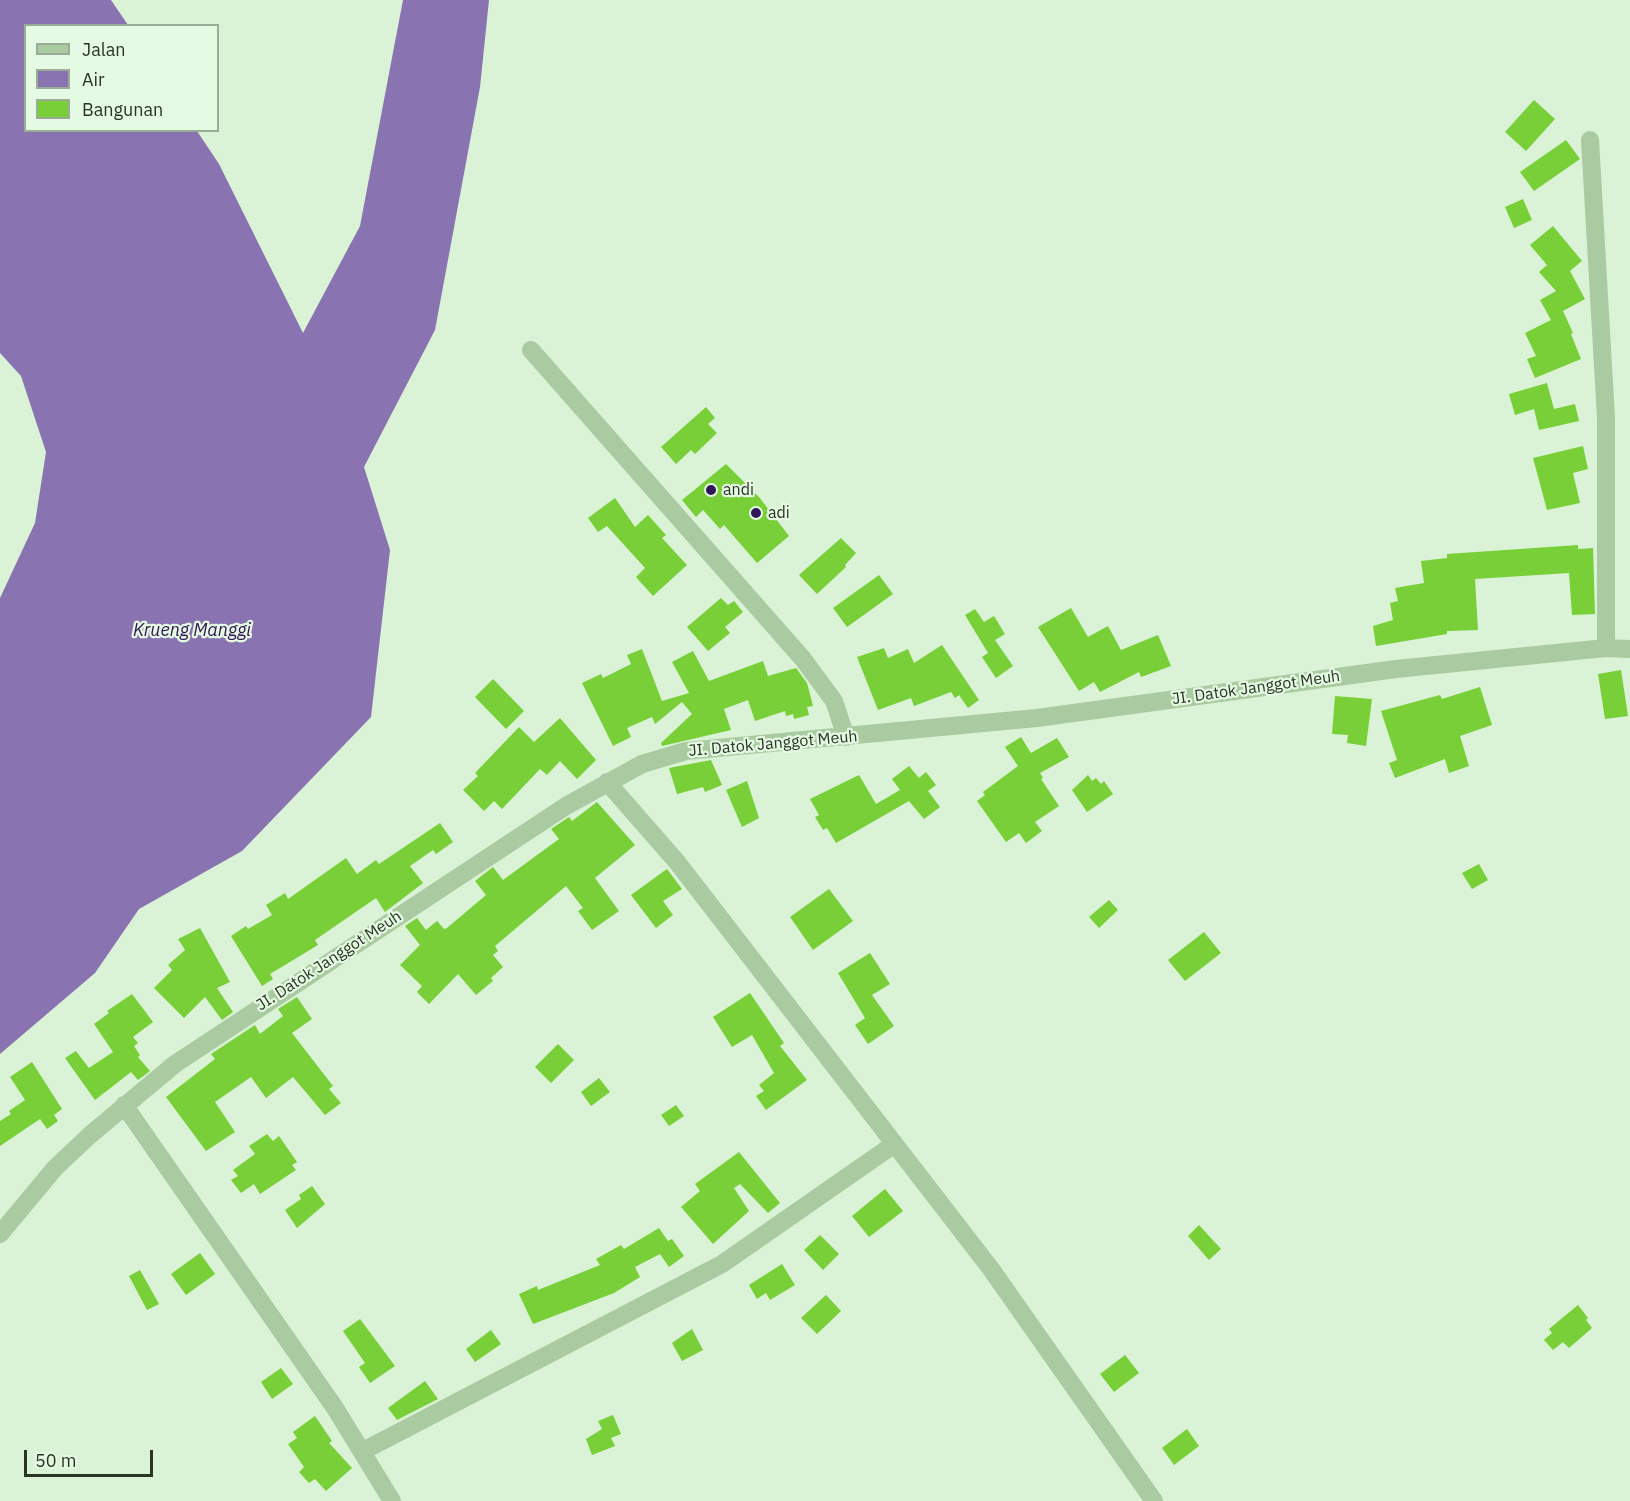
<!DOCTYPE html>
<html>
<head>
<meta charset="utf-8">
<style>
	body { margin:0 }
	#map { position:relative; width:1630px; height:1501px; overflow:hidden; background:#daf2d5; font-family:"IBM Plex Sans",sans-serif }
	canvas { display:block }
	.legend { position:absolute; left:24px; top:24px; width:195px; height:108px; box-sizing:border-box; background:#e5fae2; border:2px solid #9aab96; margin:0; padding:8px 10px; list-style:none; font-size:18px; color:#2a3424 }
	.legend li { display:flex; align-items:center; gap:12px; height:30px }
	.legend b { width:30px; border:2px solid #9aab96 }
	.scale { position:absolute; left:24px; top:1450px; width:129px; height:27px; box-sizing:border-box; border:3px solid #2a3424; border-top:0; padding-left:8px; font-size:18px; line-height:21px; white-space:nowrap; color:#2a3424; -webkit-text-stroke:4px #e5fae2; paint-order:stroke }
</style>
</head>
<body>
<div id="map">
<canvas width="1630" height="1501"></canvas>
<ul class="legend">
<li><b style="height:8px;background:#aacba1"></b>Jalan</li>
<li><b style="height:16px;background:#8a73b1"></b>Air</li>
<li><b style="height:16px;background:#78cf37"></b>Bangunan</li>
</ul>
<div class="scale">50 m</div>
</div>
<script>
const c = document.querySelector('canvas').getContext('2d');
c.lineJoin = 'round';
function paint(path, color) { c.fillStyle = color; c.fill(path, 'evenodd'); }
const toPath = rows => new Path2D(rows.map(r => 'M' + r).join(''));
function trace(path, color, width, dash) { c.strokeStyle = color; c.lineWidth = width; c.lineCap = dash ? 'butt' : 'round'; c.setLineDash(dash || []); c.stroke(path); }
function label(font, color, halo, rows, align = 'center') {
  c.font = font + ' "IBM Plex Sans",sans-serif'; c.lineWidth = 4.5; c.setLineDash([]); c.textBaseline = 'middle'; c.strokeStyle = halo; c.fillStyle = color; for (const [text, x, y, turn = 0] of rows) {
    c.save(); c.translate(x, y); c.rotate((+turn || 0) * Math.PI / 180); c.textAlign = isNaN(turn) ? turn : align; if (halo) c.strokeText(text, 0, 0); c.fillText(text, 0, 0); c.restore();
  }
}
paint(toPath([
	[0,0,111,0,128,25,26,26,26,130,197,131,219,164,303,333,360,226,403,0,489,0,480,87,435,330,364,467,390,550,371,717,242,851,139,909,95,973,0,1054,0,598,35,523,46,452,21,376,0,353]
]), '#8a73b1');
paint(toPath([
	[1534,100,1555,119,1526,151,1505,132],
	[1566,140,1580,159,1534,191,1520,172],
	[1523,199,1532,220,1514,228,1505,207],
	[1553,226,1582,261,1570,271,1585,299,1563,311,1573,333,1571,334,1581,359,1535,378,1527,359,1536,356,1525,333,1551,320,1540,300,1556,291,1539,272,1547,265,1530,245],
	[1547,383,1554,409,1575,404,1579,421,1539,430,1534,409,1515,415,1509,394],
	[706,407,715,418,708,424,717,433,695,454,691,450,676,464,661,447],
	[1583,446,1588,469,1573,473,1580,503,1547,510,1533,458],
	[726,464,759,497,789,536,757,563,724,525,720,529,703,510,696,517,682,500],
	[615,498,635,527,648,515,666,535,662,538,687,565,653,596,636,577,645,568,607,526,598,532,588,518],
	[841,538,856,553,845,565,846,567,817,594,799,575],
	[1578,545,1578,549,1593,548,1595,614,1572,615,1569,573,1475,579,1478,630,1447,631,1447,634,1376,646,1373,626,1393,620,1390,603,1398,601,1395,588,1424,583,1421,561,1447,558,1447,554],
	[879,575,893,594,847,627,833,608],
	[721,598,728,605,734,601,743,612,725,627,730,633,708,651,687,627],
	[1071,608,1088,637,1108,626,1121,650,1158,635,1171,666,1141,677,1139,672,1100,692,1094,682,1079,691,1038,627],
	[975,609,984,622,994,616,1005,634,995,640,1013,666,996,678,982,657,988,653,965,615],
	[942,645,979,700,968,708,959,695,955,698,951,692,914,706,911,698,878,710,857,657,884,648,888,658,908,649,914,663],
	[642,649,662,701,689,693,672,662,693,651,709,681,763,661,768,676,796,668,807,683,813,706,807,707,809,715,794,719,793,714,786,716,785,711,755,721,748,700,724,709,731,730,662,746,661,743,692,714,682,702,655,724,652,717,627,728,631,737,613,746,582,683,601,674,603,678,631,664,627,655],
	[1621,670,1628,716,1605,719,1598,674],
	[493,679,524,711,506,729,475,697],
	[1480,687,1492,725,1460,736,1469,766,1449,773,1445,759,1395,778,1389,763,1397,760,1381,711,1440,695,1442,699],
	[1335,696,1372,699,1366,746,1347,743,1348,735,1332,734],
	[560,718,596,760,577,779,560,761,547,775,540,769,502,809,494,801,484,811,463,790,478,776,475,773,519,727,534,742],
	[1021,737,1031,753,1057,738,1069,757,1040,773,1043,778,1041,779,1059,806,1035,822,1042,831,1026,843,1019,833,1006,842,977,801,985,795,983,792,1018,766,1005,747],
	[711,760,722,785,705,792,703,787,677,794,669,768],
	[909,766,919,778,926,772,936,785,928,791,940,807,924,819,909,801,836,843,827,828,823,830,815,817,819,815,810,799,859,775,876,804,900,790,892,779],
	[1088,775,1092,781,1096,778,1101,784,1104,781,1113,794,1087,812,1072,790],
	[747,781,759,818,742,827,726,790],
	[597,802,635,845,595,878,619,911,592,930,578,911,583,908,566,886,495,946,498,951,493,955,503,967,491,978,493,981,476,995,458,974,429,1004,417,992,422,986,400,965,420,945,405,926,417,918,426,930,437,921,444,929,447,928,486,895,475,881,493,867,503,880,559,839,551,829,569,817,572,821],
	[440,823,453,842,436,854,433,850,410,866,423,883,385,912,376,898,315,940,318,945,270,974,273,979,262,986,231,936,246,926,248,929,272,915,266,905,285,893,288,899,346,858,357,874,376,860,379,864],
	[1479,864,1488,880,1472,889,1462,873],
	[667,869,682,889,663,901,673,915,656,928,631,895],
	[829,889,853,921,813,950,790,917],
	[1109,900,1118,910,1099,928,1089,917],
	[200,928,230,982,217,988,233,1012,222,1020,205,997,184,1018,154,988,172,970,168,965,185,950,178,939],
	[1204,932,1221,953,1185,981,1168,960],
	[870,953,890,984,872,995,894,1026,868,1044,855,1025,865,1018,838,973],
	[750,993,784,1043,780,1046,807,1080,766,1110,756,1096,764,1091,759,1085,774,1073,752,1035,732,1047,713,1017],
	[132,994,153,1022,133,1037,138,1043,134,1046,140,1055,138,1057,150,1071,138,1080,131,1072,95,1100,65,1058,76,1051,89,1068,113,1052,94,1024,109,1013,107,1011],
	[297,997,312,1019,292,1033,333,1086,329,1089,341,1103,325,1115,293,1077,266,1098,251,1077,215,1102,235,1132,206,1151,166,1097,215,1059,211,1054,255,1025,260,1034,283,1016,278,1009],
	[558,1044,574,1060,551,1083,535,1067],
	[32,1062,62,1109,54,1115,58,1121,47,1129,40,1119,0,1146,0,1121,11,1114,9,1111,25,1100,10,1077],
	[599,1078,610,1092,591,1106,581,1092],
	[676,1105,684,1116,669,1126,661,1115],
	[267,1134,273,1141,279,1136,297,1162,292,1165,296,1170,260,1194,254,1184,241,1193,231,1180,238,1176,233,1170,255,1154,249,1146],
	[739,1152,780,1203,768,1213,740,1184,734,1188,749,1211,713,1244,681,1207,700,1191,695,1184],
	[312,1186,325,1204,297,1228,285,1210,301,1199,299,1195],
	[885,1189,903,1211,869,1237,852,1216],
	[1199,1225,1221,1249,1209,1260,1188,1236],
	[659,1228,668,1241,672,1239,684,1256,669,1267,660,1254,635,1267,640,1277,614,1293,533,1324,519,1294,537,1286,538,1290,600,1265,596,1259,621,1245,624,1249],
	[820,1235,839,1254,823,1270,804,1250],
	[200,1253,215,1274,186,1295,171,1274],
	[782,1264,795,1285,770,1300,766,1293,757,1299,749,1285],
	[140,1270,159,1304,147,1310,129,1276],
	[826,1295,841,1311,817,1334,801,1318],
	[1578,1305,1588,1318,1586,1320,1592,1328,1569,1348,1563,1342,1553,1350,1544,1340,1552,1333,1549,1329],
	[360,1319,395,1366,370,1383,359,1367,365,1363,343,1331],
	[692,1329,703,1350,682,1361,672,1343],
	[491,1330,501,1344,475,1362,466,1349],
	[1125,1355,1139,1373,1114,1392,1100,1374],
	[281,1368,293,1384,272,1399,261,1382],
	[425,1381,438,1399,397,1420,388,1408],
	[613,1415,621,1434,611,1438,615,1446,592,1455,586,1439,602,1429,598,1421],
	[315,1416,332,1441,329,1443,352,1468,326,1491,315,1479,309,1483,299,1472,304,1467,288,1444,297,1438,293,1432],
	[1187,1429,1199,1446,1174,1465,1162,1448]
]), '#78cf37');
trace(toPath([
	[1590,140,1606,418,1606,648],
	[531,350,803,659,834,701,846,737],
	[607,782,677,862,991,1269,1154,1501],
	[124,1105,335,1408,392,1501],
	[0,1234,55,1168,90,1135,175,1064,566,806,642,764,686,751,1037,718,1396,669,1606,648,1630,649],
	[363,1451,722,1264,893,1145]
]), '#aacba1', 18);
for (const [x, y, r, color] of [
	[711,490,6,"#311758"],
	[756,513,6,"#311758"]
]) { const dot = new Path2D(); dot.arc(x, y, r, 0, 2 * Math.PI); c.fillStyle = color; c.fill(dot); trace(dot, '#e5fae2', 2); }
label('16px', '#2a3424', '#e5fae2', [
	["andi",723,490],
	["adi",768,513]
], 'left');
label('16px', '#2a3424', '#e5fae2', [
	["JI. Datok Janggot Meuh",1256,688,-8],
	["JI. Datok Janggot Meuh",773,744,-5],
	["JI. Datok Janggot Meuh",329,961,-33]
]);
label('italic 18px', '#311758', '#e5fae2', [
	["Krueng Manggi",192,631]
]);
</script>
</body>
</html>
